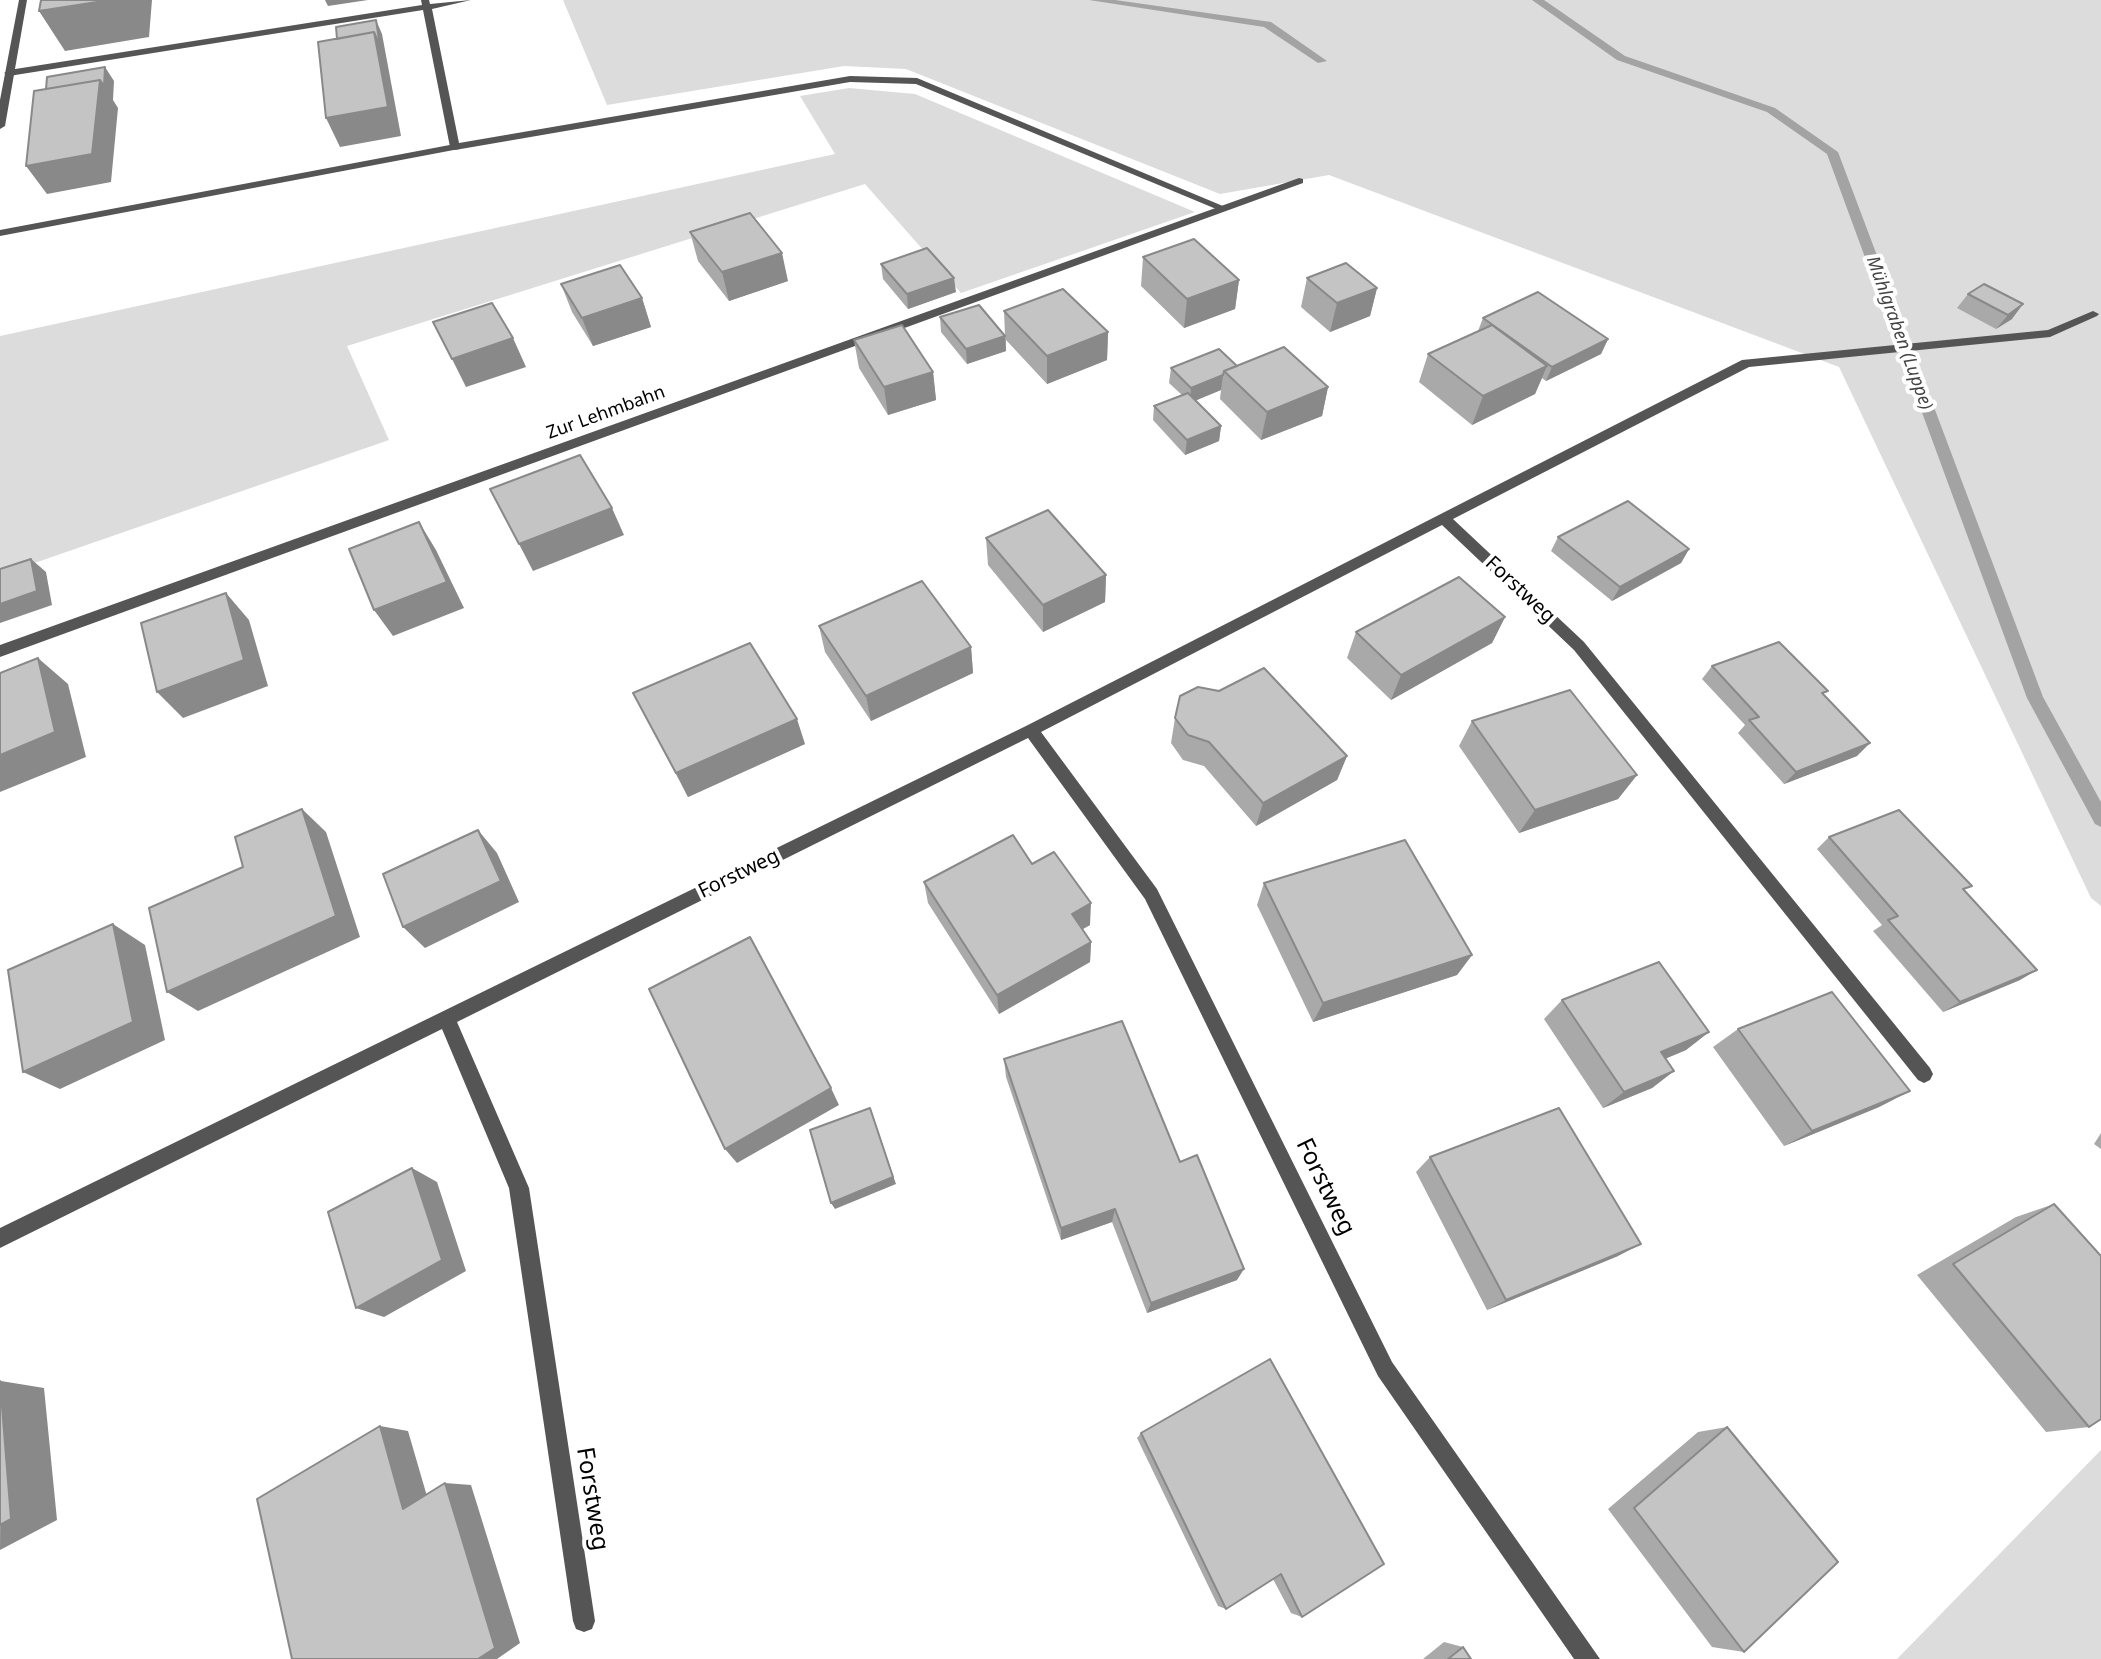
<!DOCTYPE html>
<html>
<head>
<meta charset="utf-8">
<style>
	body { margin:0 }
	canvas { display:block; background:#fff }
</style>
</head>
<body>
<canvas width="2101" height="1659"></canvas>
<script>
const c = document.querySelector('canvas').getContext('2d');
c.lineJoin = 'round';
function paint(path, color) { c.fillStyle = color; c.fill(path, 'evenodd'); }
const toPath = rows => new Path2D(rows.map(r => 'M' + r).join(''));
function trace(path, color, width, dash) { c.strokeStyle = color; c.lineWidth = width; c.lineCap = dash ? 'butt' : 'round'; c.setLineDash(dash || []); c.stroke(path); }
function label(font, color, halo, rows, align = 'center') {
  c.font = font + ' "Noto Sans",sans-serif'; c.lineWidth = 8; c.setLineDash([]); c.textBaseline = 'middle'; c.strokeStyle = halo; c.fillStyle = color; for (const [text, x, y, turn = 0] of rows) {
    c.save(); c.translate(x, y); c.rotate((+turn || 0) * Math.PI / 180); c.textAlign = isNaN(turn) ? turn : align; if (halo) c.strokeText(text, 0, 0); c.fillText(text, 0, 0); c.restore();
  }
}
paint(toPath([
	[563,0,2101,0,2101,906,2091,898,1839,367,1329,175,1220,194,906,69,844,66,607,105],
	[849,88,915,94,1195,212,961,293,865,184,347,346,389,440,0,575,0,336,835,154,800,96],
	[2101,1450,2101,1659,1897,1659]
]), '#dcdcdc');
paint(toPath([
	[1089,0,1115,0,1271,22,1327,61,1318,63,1264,27,1089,0],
	[1532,0,1544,0,1625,56,1775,108,1838,152,2043,697,2101,802,2101,827,2095,824,2027,698,1827,154,1767,112,1617,60,1532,0]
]), '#a3a3a3');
paint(toPath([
	[421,0,429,0,430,4,471,0,432,9,459,143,850,76,917,78,1230,209,1221,211,916,84,850,82,455,150,450,147,423,10,9,76,4,73,9,70,422,5,421,0]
]), '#555');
paint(toPath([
	[19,0,27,0,5,126,0,129,0,100,19,0],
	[455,144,460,147,459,149,0,236,0,230,455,144],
	[1299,178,1303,179,1303,183,0,657,0,645,1299,178],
	[2093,311,2099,314,2097,316,2050,337,1749,367,1453,519,1584,642,1930,1068,1933,1074,1930,1080,1924,1083,1918,1080,1574,650,1442,525,1041,732,1157,889,1392,1362,1600,1659,1574,1659,1378,1376,1145,899,1028,738,457,1022,529,1188,595,1621,592,1629,584,1632,576,1629,573,1621,509,1188,442,1029,0,1248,0,1228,1026,726,1742,360,2048,330,2093,311]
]), '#555');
paint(toPath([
	[690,232,788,281,729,301,698,261],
	[1143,257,1239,280,1235,309,1184,328,1141,286],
	[881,264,956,292,908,309,883,279],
	[1307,278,1377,288,1370,316,1330,332,1301,307],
	[561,284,642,298,651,327,593,346,572,312],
	[1984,284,2012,319,1996,329,1957,308,1968,294],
	[1004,311,1108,332,1107,360,1047,384,1006,340,1006,351,967,364,941,332,940,317,1005,335],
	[1483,318,1608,339,1601,354,1546,381,1542,378,1535,394,1472,425,1419,382,1428,354,1478,331],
	[854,340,933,372,936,400,888,415,859,368],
	[1237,366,1328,387,1322,416,1261,440,1220,399,1221,390,1195,400,1221,426,1219,441,1185,455,1153,420,1154,406,1182,395,1169,383,1171,368],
	[1558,537,1689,549,1681,563,1612,601,1551,551],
	[986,538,1106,575,1105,602,1043,632,988,565],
	[1505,617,1492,643,1391,700,1347,658,1356,632],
	[819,626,971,647,973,673,871,721,825,652],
	[1712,666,1857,756,1784,784,1738,733,1745,725,1702,679],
	[633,693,805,744,688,797],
	[1175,718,1347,756,1337,780,1256,826,1204,766,1183,760,1171,743],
	[1472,721,1637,775,1618,799,1519,833,1459,746],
	[1829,837,1965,891,2020,980,1943,1012,1873,931,1882,925,1817,849],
	[1032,864,1090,925,1082,929,1091,942,1090,962,999,1014,928,903,924,882],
	[1264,883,1472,955,1457,975,1313,1022,1257,905],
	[1562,1000,1709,1032,1686,1050,1666,1058,1674,1071,1652,1088,1603,1108,1544,1019],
	[1738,1029,1910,1091,1879,1107,1784,1146,1713,1047],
	[1004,1059,1180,1162,1237,1280,1147,1313,1112,1222,1061,1240,1006,1077],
	[2101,1133,2101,1149,2094,1144],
	[1430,1157,1618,1256,1487,1310,1416,1172],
	[2054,1204,2089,1427,2046,1432,1917,1275,2016,1217],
	[1270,1359,1302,1617,1291,1613,1273,1579,1226,1609,1218,1606,1137,1438,1141,1433],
	[1727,1427,1744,1652,1712,1647,1608,1509,1698,1432],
	[1444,1642,1463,1647,1471,1659,1423,1659]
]), '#a9a9a9');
paint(toPath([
	[110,0,152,0,149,37,65,51,39,11],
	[325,0,368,0,328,6],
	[376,20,382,34,401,136,340,147,326,118,374,32],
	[105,67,114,81,113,100,118,108,111,182,47,194,26,166,100,80],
	[782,253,788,281,729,301,722,272],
	[954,278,956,292,908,309,907,294],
	[1239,280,1235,309,1184,328,1187,299],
	[1377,288,1370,316,1330,332,1337,303],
	[642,298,651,327,593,346,582,318],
	[2023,304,2012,319,1996,329,2008,315],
	[1108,332,1107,360,1047,384,1047,356],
	[1005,336,1006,351,967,364,966,349],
	[513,338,526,367,466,387,452,359],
	[1608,339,1601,354,1546,381,1552,367],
	[1547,366,1535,394,1472,425,1483,396],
	[933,372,936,400,888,415,884,387],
	[1223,375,1221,390,1190,403,1191,388],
	[1328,387,1322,416,1261,440,1267,412],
	[1221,426,1219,441,1185,455,1187,440],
	[612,508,624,535,533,571,519,544],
	[419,522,436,550,464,608,393,636,374,610],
	[1689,549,1681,563,1612,601,1620,587],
	[31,559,46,572,52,605,0,623,0,604],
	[1106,575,1105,602,1043,632,1043,605],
	[226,593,249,620,268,686,183,718,157,692],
	[1505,617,1492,643,1391,700,1401,675],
	[971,647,973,673,871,721,866,696],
	[38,658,68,684,86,757,0,792,0,755],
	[797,719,805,744,688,797,676,773],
	[1870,743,1857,756,1784,784,1796,772],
	[1347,756,1337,780,1256,826,1263,803],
	[1637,775,1618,799,1519,833,1535,810],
	[302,809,326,832,360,937,198,1011,167,992],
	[478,830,497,853,519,902,425,948,403,927],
	[1091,903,1090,925,1071,936,1072,914],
	[113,924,145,945,165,1040,60,1089,23,1072],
	[1091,942,1090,962,999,1014,997,995],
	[1472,955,1457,975,1313,1022,1323,1003],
	[2037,970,2020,980,1943,1012,1960,1002],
	[1709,1032,1686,1050,1639,1070,1661,1052],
	[1674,1071,1652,1088,1603,1108,1624,1092],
	[831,1088,839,1105,737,1163,725,1149],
	[1910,1091,1879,1107,1784,1146,1812,1131],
	[870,1108,896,1184,835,1209,831,1203],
	[412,1168,437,1182,466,1271,384,1317,356,1308],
	[1115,1209,1112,1222,1061,1240,1061,1228],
	[1641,1244,1618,1256,1487,1310,1506,1300],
	[1244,1269,1237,1280,1147,1313,1151,1303],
	[1,1381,44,1388,57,1520,0,1550],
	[380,1426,408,1431,431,1510,403,1509],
	[445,1483,471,1485,520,1643,497,1659,478,1659]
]), '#898989');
const building = toPath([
	[41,0,110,0,39,11,41,0],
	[376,20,380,46,374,32,337,39,336,27,376,20],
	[374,32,388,107,326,118,318,42,374,32],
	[105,67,104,86,100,80,46,89,47,77,105,67],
	[100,80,92,154,26,166,34,91,100,80],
	[750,213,782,253,722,272,690,232,750,213],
	[1194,239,1239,280,1187,299,1143,257,1194,239],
	[927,248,954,278,907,294,881,264,927,248],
	[1346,263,1377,288,1337,303,1307,278,1346,263],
	[620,265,642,298,582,318,561,284,620,265],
	[1984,284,2023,304,2008,315,1968,294,1984,284],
	[1063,289,1108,332,1047,356,1004,311,1063,289],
	[1538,292,1608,339,1552,367,1483,318,1538,292],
	[492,303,513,338,452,359,433,322,492,303],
	[979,305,1005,336,966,349,940,317,979,305],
	[902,325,933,372,884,387,854,340,902,325],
	[1492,325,1547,366,1483,396,1428,354,1492,325],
	[1284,347,1328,387,1267,412,1224,371,1284,347],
	[1219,349,1237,366,1224,371,1223,375,1191,388,1171,368,1219,349],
	[1188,393,1221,426,1187,440,1154,406,1188,393],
	[580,455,612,508,519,544,490,489,580,455],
	[1628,501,1689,549,1620,587,1558,537,1628,501],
	[1048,510,1106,575,1043,605,986,538,1048,510],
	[419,522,447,582,374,610,349,549,419,522],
	[31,559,37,591,0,604,0,569,31,559],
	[1459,577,1505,617,1401,675,1356,632,1459,577],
	[922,581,971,647,866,696,819,626,922,581],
	[226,593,244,660,157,692,141,623,226,593],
	[1779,642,1828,691,1822,693,1870,743,1796,772,1749,720,1759,717,1712,666,1779,642],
	[750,643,797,719,676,773,633,693,750,643],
	[38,658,55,732,0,755,0,673,38,658],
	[1264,668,1347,756,1263,803,1209,742,1188,735,1175,718,1180,696,1198,687,1219,691,1264,668],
	[1570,690,1637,775,1535,810,1472,721,1570,690],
	[302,809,336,916,167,992,149,908,243,867,235,837,302,809],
	[1899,810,1972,886,1963,889,2037,970,1960,1002,1888,920,1898,916,1829,837,1899,810],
	[478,830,501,881,403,927,383,874,478,830],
	[1013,835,1032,864,1054,852,1091,903,1072,914,1091,942,997,995,924,882,1013,835],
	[1405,840,1472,955,1323,1003,1264,883,1405,840],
	[113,924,133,1022,23,1072,8,970,113,924],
	[750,937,831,1088,725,1149,649,989,750,937],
	[1659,962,1709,1032,1661,1052,1674,1071,1624,1092,1562,1000,1659,962],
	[1832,992,1910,1091,1812,1131,1738,1029,1832,992],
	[1122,1021,1180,1162,1197,1155,1244,1269,1151,1303,1115,1209,1061,1228,1004,1059,1122,1021],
	[870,1108,893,1177,831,1203,810,1130,870,1108],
	[1559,1108,1641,1244,1506,1300,1430,1157,1559,1108],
	[412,1168,442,1260,356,1308,328,1212,412,1168],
	[2054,1204,2101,1256,2101,1419,2089,1427,1953,1264,2054,1204],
	[1270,1359,1384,1564,1302,1617,1281,1574,1226,1609,1141,1433,1270,1359],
	[0,1381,11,1519,0,1525,0,1381],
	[380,1426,403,1509,445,1483,495,1648,478,1659,292,1659,257,1499,380,1426],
	[1727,1427,1838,1562,1744,1652,1634,1508,1727,1427],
	[1463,1647,1471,1659,1448,1659,1463,1647]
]);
paint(building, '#c4c4c4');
trace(building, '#898989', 2);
label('italic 18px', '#444', '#fff', [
	["Mühlgraben (Luppe)",1899,333,70]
]);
label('18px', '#000', '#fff', [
	["Zur Lehmbahn",606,413,-20]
]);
label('20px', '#000', '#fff', [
	["Forstweg",1520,590,43],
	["Forstweg",739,874,-26]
]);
label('24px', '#000', '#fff', [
	["Forstweg",1325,1187,64],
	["Forstweg",592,1499,81]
]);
</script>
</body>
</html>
